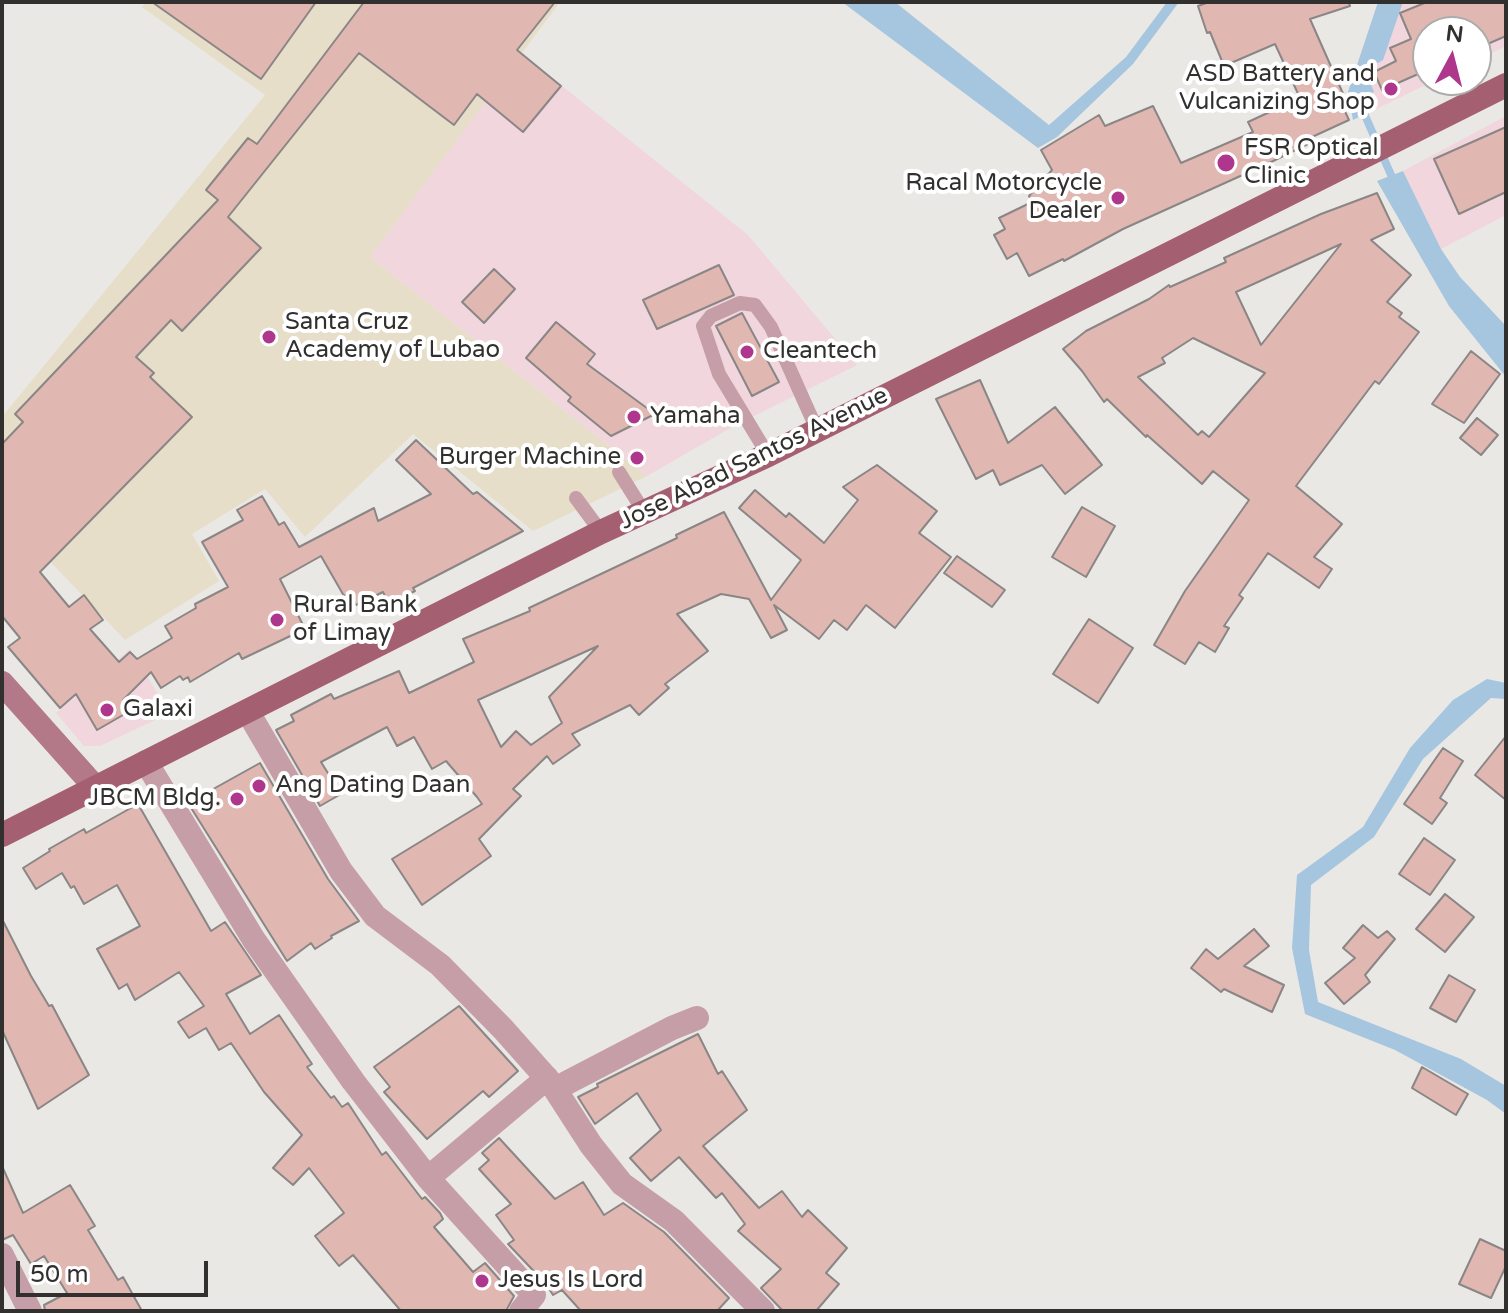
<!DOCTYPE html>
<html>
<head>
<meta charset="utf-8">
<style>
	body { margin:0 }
	#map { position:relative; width:1508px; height:1313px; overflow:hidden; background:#eae8e4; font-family:"Varela Round",sans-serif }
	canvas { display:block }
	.frame { position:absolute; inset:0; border:4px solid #31302f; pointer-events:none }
	.north { position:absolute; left:1412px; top:16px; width:80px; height:80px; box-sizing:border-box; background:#fff; border:2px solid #adacac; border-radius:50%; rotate:7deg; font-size:22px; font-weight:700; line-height:32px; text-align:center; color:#31302f }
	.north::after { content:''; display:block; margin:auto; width:28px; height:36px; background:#ae368d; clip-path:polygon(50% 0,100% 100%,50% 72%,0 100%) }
	.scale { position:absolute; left:16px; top:1261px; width:192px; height:36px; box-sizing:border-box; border:4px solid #31302f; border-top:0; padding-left:10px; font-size:24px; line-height:28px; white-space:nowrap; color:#31302f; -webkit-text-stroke:6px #fff; paint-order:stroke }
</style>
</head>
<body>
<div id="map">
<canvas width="1508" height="1313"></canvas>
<div class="frame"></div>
<div class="north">N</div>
<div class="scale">50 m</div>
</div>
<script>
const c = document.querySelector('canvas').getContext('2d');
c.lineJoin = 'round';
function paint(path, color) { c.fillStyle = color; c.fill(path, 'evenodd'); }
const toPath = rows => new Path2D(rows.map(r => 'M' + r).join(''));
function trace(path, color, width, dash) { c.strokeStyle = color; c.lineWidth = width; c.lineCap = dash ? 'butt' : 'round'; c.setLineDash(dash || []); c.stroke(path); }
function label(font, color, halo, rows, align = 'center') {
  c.font = font + ' "Varela Round",sans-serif'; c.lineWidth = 8; c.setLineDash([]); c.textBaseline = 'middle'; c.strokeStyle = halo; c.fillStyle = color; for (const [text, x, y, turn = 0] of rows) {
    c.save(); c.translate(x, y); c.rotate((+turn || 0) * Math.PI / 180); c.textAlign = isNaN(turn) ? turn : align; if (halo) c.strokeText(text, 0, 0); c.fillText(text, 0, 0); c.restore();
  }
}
paint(toPath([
	[1403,2,1506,2,1506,46,1476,61,1476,32,1428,32,1428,80,1436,80,1376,109,1368,95,1369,80,1374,65,1383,59],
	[521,53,748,235,857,365,734,426,647,476,370,257],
	[1506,116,1506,215,1441,249,1403,171],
	[130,649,170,713,100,746,84,746,56,713]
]), '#f1d6dd');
paint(toPath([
	[146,2,560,2,370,257,647,476,533,531,413,434,305,537,265,489,192,534,219,581,125,640,2,511,2,417,265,95,142,7]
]), '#e6dec8');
paint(toPath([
	[842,2,895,2,1049,125,1126,57,1167,2,1179,2,1133,64,1057,137,1038,148],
	[1378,2,1403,2,1383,60,1374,65,1369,80,1374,92,1369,95,1376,108,1353,120,1348,92],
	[1403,171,1441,249,1460,277,1506,326,1506,377,1449,306,1377,181],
	[1487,679,1506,683,1506,699,1491,698,1423,759,1374,837,1311,885,1309,950,1318,1002,1461,1059,1506,1086,1506,1114,1487,1100,1395,1050,1305,1014,1292,948,1297,875,1363,827,1410,748,1453,700]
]), '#a6c5df');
trace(toPath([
	[1360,104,1395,184]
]), '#a6c5df', 8);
const building = toPath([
	[152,2,316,2,261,79,152,2],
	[364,2,555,2,517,50,561,86,523,132,477,94,454,125,359,53,228,217,261,248,182,331,171,320,136,357,154,373,150,377,192,417,40,572,69,607,84,595,103,620,90,629,119,662,130,652,137,659,172,638,165,626,196,608,195,604,228,587,202,542,243,520,237,510,262,496,279,525,284,522,299,547,374,508,378,521,431,494,396,460,416,440,473,494,477,492,523,531,413,588,415,591,389,604,383,592,356,605,350,593,344,596,321,556,280,579,305,629,242,659,239,653,190,682,188,677,183,680,180,676,161,688,151,672,123,700,130,711,97,730,76,694,60,708,8,647,20,638,2,616,2,444,23,422,15,414,218,200,206,190,248,138,257,144,364,2],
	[1209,2,1349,2,1350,6,1310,19,1345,98,1340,101,1349,120,1312,137,1314,141,1267,164,1123,229,1064,261,1063,259,1029,276,1017,253,1007,259,994,235,1005,229,999,218,1032,202,1029,196,1052,170,1041,150,1099,115,1105,126,1153,106,1181,163,1253,132,1248,122,1300,98,1275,44,1224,66,1210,32,1207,33,1198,6,1209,2],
	[1427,2,1506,2,1506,36,1476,49,1476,32,1428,32,1428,78,1425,71,1382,90,1374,72,1396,61,1390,48,1411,39,1400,13,1427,2],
	[1506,127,1506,192,1459,214,1434,159,1506,127],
	[1377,193,1394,229,1371,240,1411,275,1387,302,1402,313,1399,317,1419,332,1379,384,1375,381,1296,486,1342,524,1314,557,1332,569,1319,588,1268,553,1239,595,1243,598,1224,626,1229,628,1215,652,1199,642,1185,664,1154,645,1185,591,1249,500,1213,471,1202,484,1147,435,1146,437,1107,399,1104,402,1082,371,1063,349,1086,331,1149,299,1169,285,1170,287,1226,262,1224,258,1321,214,1377,193],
	[1341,244,1261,345,1236,292,1341,244],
	[1193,338,1265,373,1209,437,1202,431,1198,435,1138,377,1165,363,1162,358,1193,338],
	[719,265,734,295,657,329,643,300,719,265],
	[494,269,515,289,484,323,462,302,494,269],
	[742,313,779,382,752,396,716,326,742,313],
	[556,322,595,354,587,364,655,414,611,436,568,401,571,397,526,358,556,322],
	[1471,351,1500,374,1464,423,1432,404,1471,351],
	[980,380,1008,443,1055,407,1102,465,1065,494,1042,465,1000,485,993,470,976,479,936,399,980,380],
	[1477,418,1498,435,1481,455,1460,438,1477,418],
	[877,465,937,511,919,533,951,557,895,628,866,605,847,630,834,620,819,639,774,605,787,630,771,638,749,599,721,594,677,614,708,651,665,684,669,688,639,715,630,705,572,734,580,745,553,764,547,756,513,789,521,796,479,839,491,856,422,905,392,859,482,804,477,797,446,761,432,769,414,737,397,746,387,727,321,762,341,794,320,806,276,730,294,721,291,715,331,694,334,699,399,671,409,693,474,662,463,639,530,611,529,608,677,538,676,535,724,512,771,600,801,560,739,508,755,490,786,517,789,513,824,543,858,500,843,487,877,465],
	[598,646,549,697,562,723,531,745,516,731,501,747,478,700,598,646],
	[1082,507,1115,526,1086,577,1052,557,1082,507],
	[957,556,1005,590,992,607,944,573,957,556],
	[1089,619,1133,648,1098,703,1053,674,1089,619],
	[1506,736,1506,800,1475,775,1506,736],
	[1443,748,1463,761,1440,798,1447,803,1432,824,1404,804,1443,748],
	[260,763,328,879,359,921,331,936,332,938,315,949,311,943,287,961,188,803,260,763],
	[138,804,211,931,225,922,261,975,226,994,250,1034,279,1015,312,1064,307,1067,331,1098,334,1096,342,1107,348,1103,382,1155,386,1152,422,1199,425,1197,440,1213,443,1219,434,1227,473,1272,485,1263,514,1296,506,1311,401,1311,353,1255,339,1266,315,1236,344,1213,309,1168,293,1185,273,1168,302,1135,264,1092,231,1043,219,1050,206,1028,189,1038,178,1022,204,1006,179,972,135,1000,127,984,119,989,97,949,140,926,117,885,84,904,74,886,71,888,62,873,36,889,23,868,50,851,49,849,84,829,86,833,138,804],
	[1424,838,1455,860,1430,895,1399,874,1424,838],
	[1445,894,1474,917,1445,952,1416,929,1445,894],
	[2,919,31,976,49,1006,52,1005,89,1075,38,1109,2,1030,2,919],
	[1363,925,1378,938,1387,931,1395,939,1365,975,1370,982,1344,1004,1325,983,1355,958,1343,948,1363,925],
	[1254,929,1269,946,1244,966,1284,985,1272,1012,1224,989,1221,992,1191,968,1206,949,1218,959,1254,929],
	[1449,975,1475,990,1456,1022,1430,1008,1449,975],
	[459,1006,518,1071,489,1097,483,1091,427,1139,384,1092,390,1087,374,1067,459,1006],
	[698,1034,718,1074,722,1071,747,1110,703,1146,759,1208,782,1191,802,1217,808,1210,847,1248,826,1273,839,1284,816,1311,783,1311,761,1288,781,1269,738,1231,745,1224,722,1193,716,1198,679,1157,651,1181,630,1158,661,1130,637,1093,595,1124,578,1097,598,1087,597,1084,698,1034],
	[1422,1067,1468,1094,1456,1115,1412,1088,1422,1067],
	[499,1138,555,1199,583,1182,604,1215,623,1203,664,1232,729,1298,717,1311,581,1311,562,1290,553,1295,546,1284,508,1244,514,1240,496,1215,511,1204,479,1169,489,1160,482,1153,499,1138],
	[2,1166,23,1213,70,1185,95,1226,88,1230,118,1280,123,1277,142,1311,45,1311,44,1305,67,1293,44,1256,31,1264,13,1235,2,1240,2,1166],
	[1480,1239,1506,1251,1506,1266,1491,1298,1459,1284,1480,1239]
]);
paint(building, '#e0b7b1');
trace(building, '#8a8686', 2);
trace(toPath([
	[768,455,719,374,703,326,711,316,740,303,755,305,771,327,817,430],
	[619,472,644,512],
	[576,498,601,532]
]), '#c69ea7', 14);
trace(toPath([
	[248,712,341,871,375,916,440,965,503,1029,551,1083,591,1145,622,1184,674,1221,763,1311],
	[146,762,254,940,353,1081,428,1178,534,1295,521,1311],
	[555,1089,672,1028,697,1018],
	[428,1178,547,1078],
	[2,1255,30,1311]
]), '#c69ea7', 24);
trace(toPath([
	[2,683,95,787]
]), '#b37988', 24);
trace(toPath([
	[2,835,601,532,768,455,1506,85]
]), '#a45f71', 24);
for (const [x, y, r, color] of [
	[1391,89,8,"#ae368d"],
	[1226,163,10,"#ae368d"],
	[1118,198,8,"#ae368d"],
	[269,337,8,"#ae368d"],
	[747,352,8,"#ae368d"],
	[634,417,8,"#ae368d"],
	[637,458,8,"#ae368d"],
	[277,620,8,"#ae368d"],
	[107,710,8,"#ae368d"],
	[259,786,8,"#ae368d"],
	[237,799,8,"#ae368d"],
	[482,1281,8,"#ae368d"]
]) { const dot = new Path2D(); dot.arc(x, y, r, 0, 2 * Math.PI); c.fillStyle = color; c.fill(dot); trace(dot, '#fff', 3); }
label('24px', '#31302f', '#fff', [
	["ASD Battery and",1375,75,"right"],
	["Vulcanizing Shop",1375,103,"right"],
	["FSR Optical",1244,149],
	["Clinic",1244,177],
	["Racal Motorcycle",1102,184,"right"],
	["Dealer",1102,212,"right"],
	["Santa Cruz",285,323],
	["Academy of Lubao",285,351],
	["Cleantech",763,352],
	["Yamaha",650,417],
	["Burger Machine",621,458,"right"],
	["Rural Bank",293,606],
	["of Limay",293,634],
	["Galaxi",123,710],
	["Ang Dating Daan",275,786],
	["JBCM Bldg.",221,799,"right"],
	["Jesus Is Lord",498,1281]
], 'left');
label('24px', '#31302f', '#fff', [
	["Jose Abad Santos Avenue",754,459,-26]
]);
</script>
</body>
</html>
